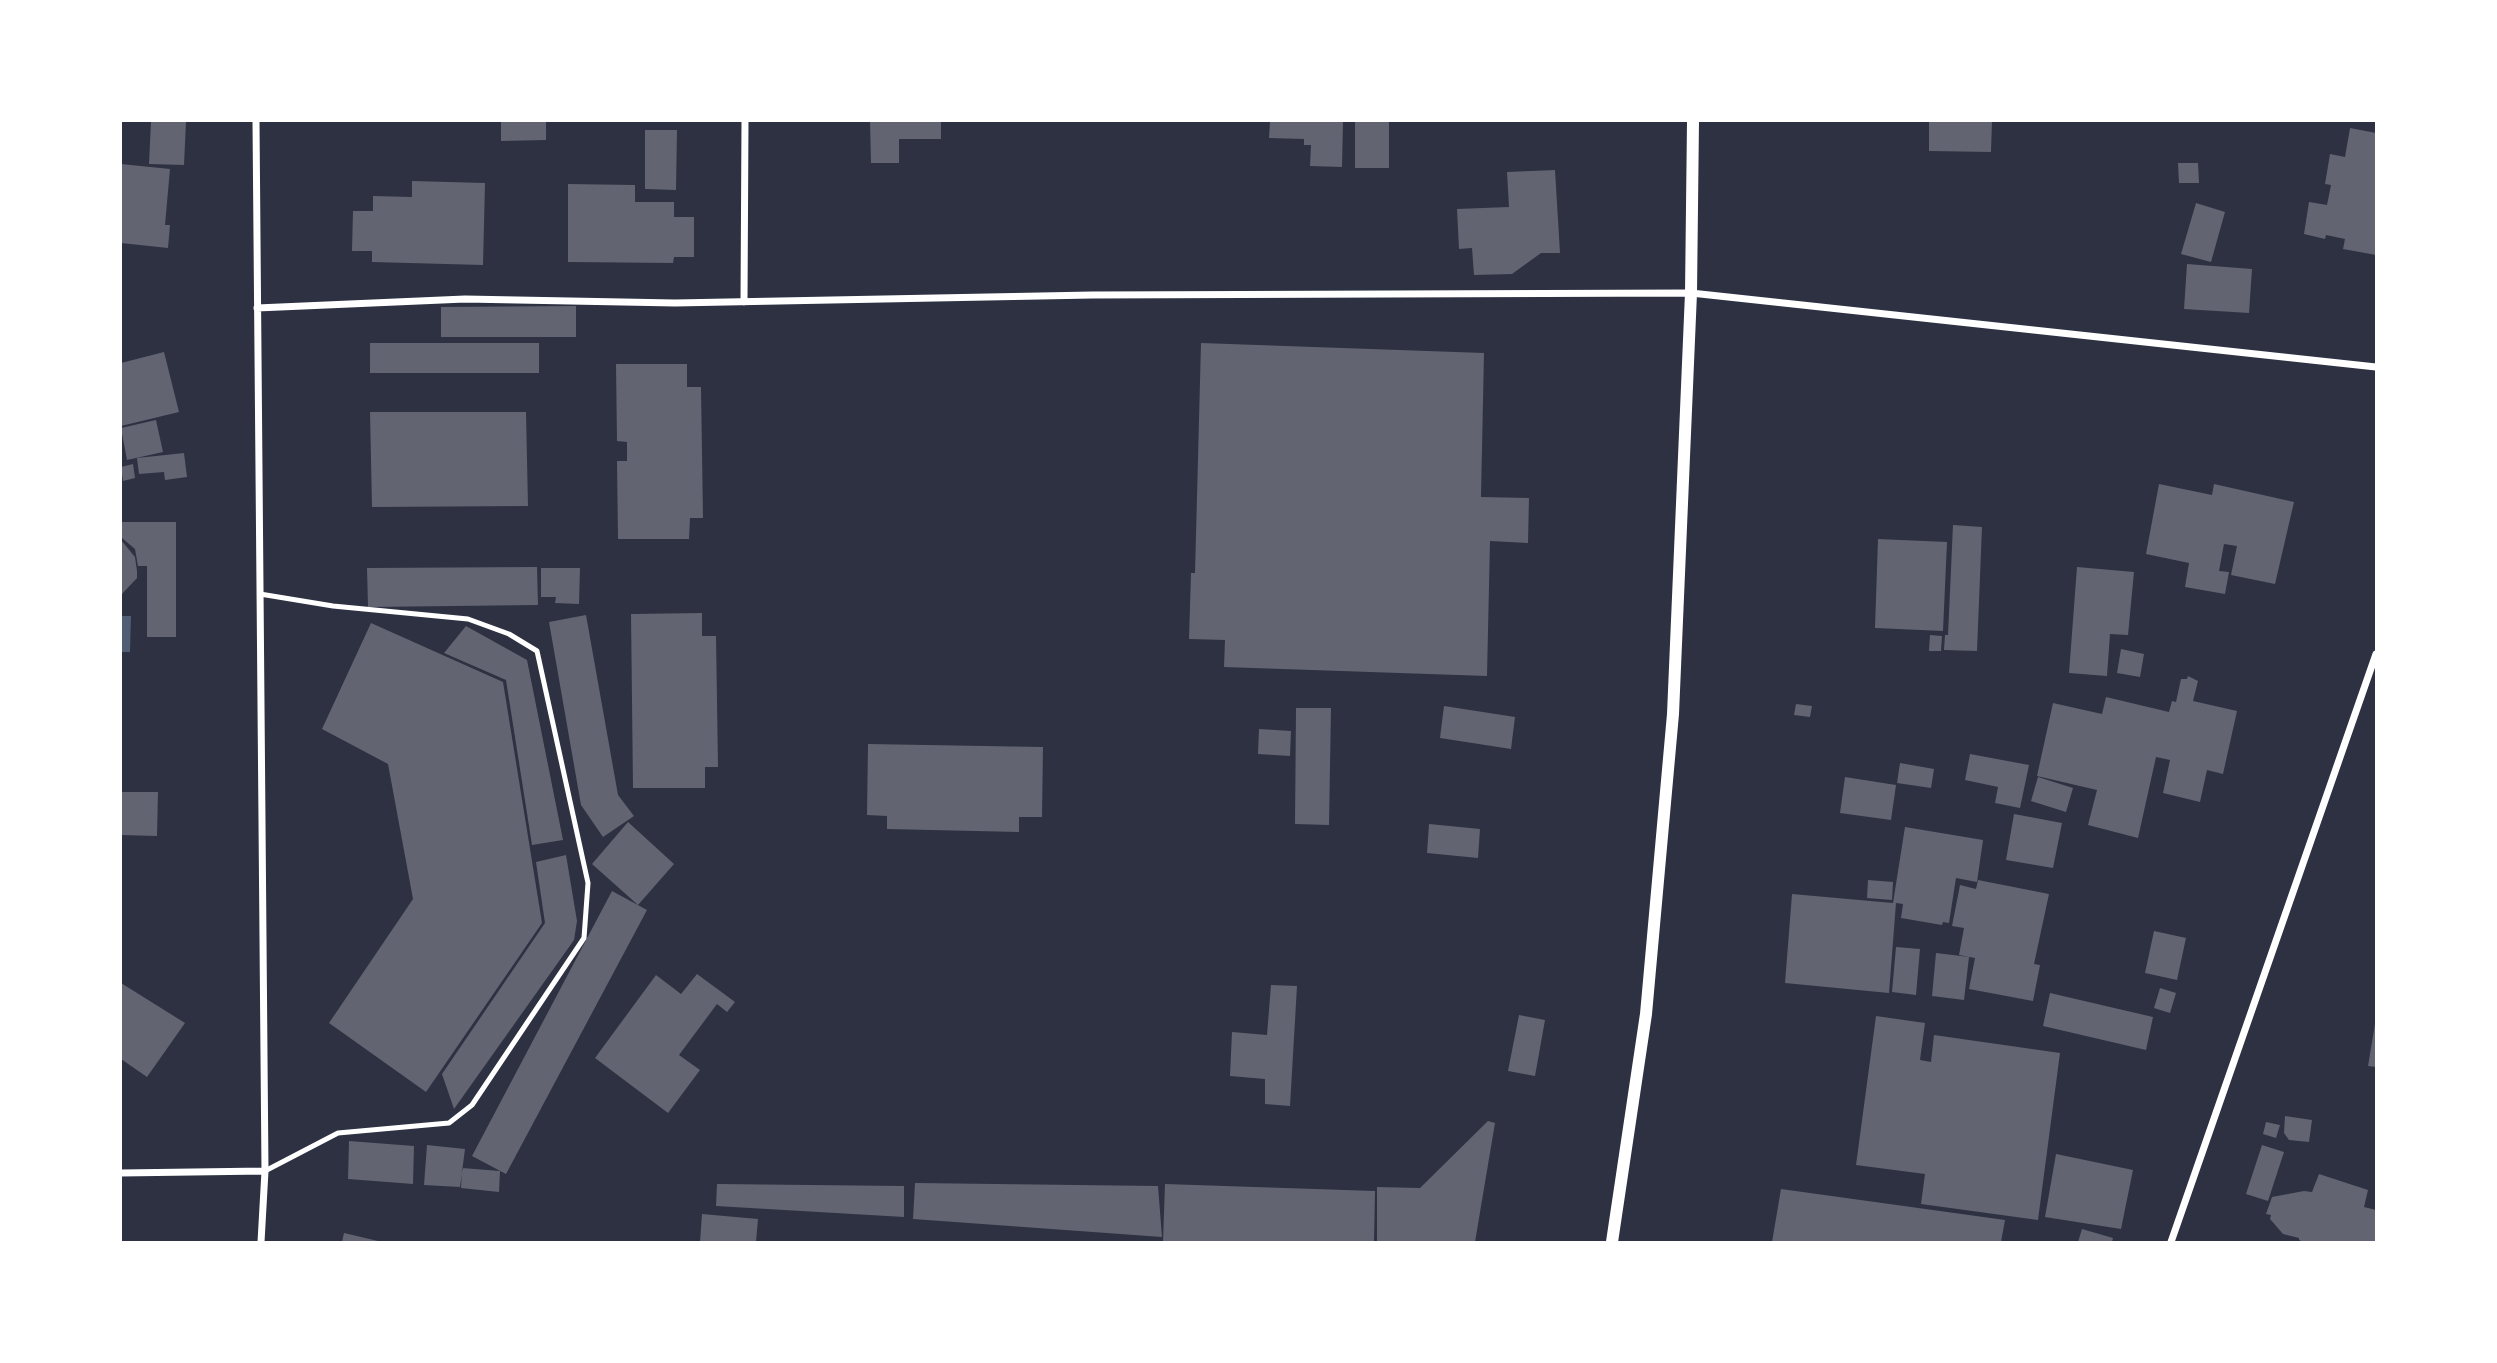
<!DOCTYPE html>
<html>
<head>
<meta charset="utf-8">
<style>
	body { margin:0 }
	#map { position:relative; width:2497px; height:1363px; overflow:hidden; background:#2d3142; font-family:"PT Serif",serif }
	canvas { display:block }
	.frame { position:absolute; inset:0; border:122px solid #fff; pointer-events:none }
</style>
</head>
<body>
<div id="map">
<canvas width="2497" height="1363"></canvas>
<div class="frame"></div>
</div>
<script>
const c = document.querySelector('canvas').getContext('2d');
c.lineJoin = 'round';
function paint(path, color) { c.fillStyle = color; c.fill(path, 'evenodd'); }
const toPath = rows => new Path2D(rows.map(r => 'M' + r).join(''));
function trace(path, color, width, dash) { c.strokeStyle = color; c.lineWidth = width; c.lineCap = dash ? 'butt' : 'round'; c.setLineDash(dash || []); c.stroke(path); }
paint(toPath([
	[121,616,131,616,130,652,121,652]
]), '#4f5d75');
paint(toPath([
	[151,121,186,122,184,165,149,164],
	[501,121,546,121,546,140,501,141],
	[870,121,941,121,941,139,899,139,899,163,871,163],
	[1270,121,1343,121,1342,167,1310,166,1311,145,1304,145,1304,139,1269,138],
	[1355,121,1389,121,1389,168,1355,168],
	[1929,121,1992,121,1991,152,1929,151],
	[2350,128,2376,133,2376,255,2343,249,2345,239,2326,235,2325,239,2304,234,2309,202,2327,205,2331,185,2325,184,2330,154,2345,157],
	[645,130,677,130,676,190,645,189],
	[2178,163,2198,163,2199,183,2179,183],
	[121,164,170,169,165,225,170,225,168,248,121,243],
	[1555,170,1560,253,1541,253,1512,274,1474,275,1472,248,1459,249,1457,209,1509,207,1507,172],
	[412,181,485,183,483,265,372,262,372,251,352,251,353,211,373,211,373,196,412,197],
	[568,184,635,185,635,202,674,202,674,217,694,217,694,257,674,257,673,263,568,262],
	[2196,203,2225,212,2211,262,2181,254],
	[2187,264,2252,269,2249,313,2184,309],
	[576,306,576,337,441,337,441,307],
	[370,343,539,343,539,373,370,373],
	[1201,343,1484,353,1481,497,1529,498,1528,543,1490,541,1487,676,1224,667,1225,640,1189,639,1191,573,1195,573],
	[164,352,179,412,121,426,121,363],
	[616,364,687,364,687,387,701,387,703,518,690,518,689,539,618,539,617,461,627,461,627,442,617,441],
	[370,412,526,412,528,506,372,507],
	[156,420,163,452,127,460,121,428],
	[184,453,187,477,165,480,164,472,139,474,137,458],
	[133,464,135,478,123,481,121,467],
	[2159,484,2212,495,2214,484,2294,502,2275,584,2231,575,2237,546,2224,544,2219,571,2229,572,2225,594,2185,587,2189,563,2146,554],
	[122,522,176,522,176,637,147,637,147,566,138,566,135,549,122,538],
	[1953,525,1982,527,1977,651,1944,650,1945,635,1948,635],
	[1878,539,1947,542,1943,631,1875,628],
	[121,540,135,557,137,571,137,578,121,595],
	[537,567,538,605,368,607,367,568],
	[2077,567,2134,572,2128,635,2110,634,2107,676,2069,673],
	[541,568,580,568,579,604,555,603,556,597,541,597],
	[702,613,702,636,716,636,718,767,705,767,705,788,633,788,631,614],
	[586,615,618,795,634,816,603,837,581,805,549,622],
	[371,623,503,682,542,923,426,1092,329,1023,413,899,388,764,322,729],
	[466,626,527,660,563,840,532,845,506,680,444,653],
	[1930,635,1942,636,1941,651,1929,651],
	[2121,649,2144,654,2140,677,2117,673],
	[2188,676,2198,681,2193,701,2237,711,2223,774,2207,770,2200,802,2163,793,2170,760,2156,757,2138,838,2088,825,2097,790,2037,776,2053,703,2102,714,2106,697,2169,712,2172,701,2176,702,2181,679,2187,679],
	[1796,704,1812,706,1810,717,1794,715],
	[1444,706,1515,717,1511,749,1440,738],
	[1296,708,1331,708,1329,825,1295,824],
	[1259,729,1291,731,1290,756,1258,754],
	[868,744,1043,747,1042,817,1019,817,1019,832,887,829,887,816,867,815],
	[1970,754,2029,765,2020,808,1995,803,1998,787,1965,780],
	[1900,763,1934,769,1931,788,1897,783],
	[1845,777,1896,785,1891,820,1840,813],
	[2038,777,2073,788,2066,812,2031,801],
	[121,792,158,792,157,836,121,835],
	[2014,814,2062,823,2053,868,2006,860],
	[628,822,674,864,638,905,592,864],
	[1429,824,1480,829,1478,858,1427,853],
	[1905,827,1983,840,1977,882,1956,878,1949,923,1943,922,1942,925,1901,918,1903,904,1896,903,1889,993,1785,983,1792,894,1893,903],
	[566,855,577,921,574,940,454,1109,442,1074,545,923,536,862],
	[1868,880,1893,882,1892,900,1867,898],
	[1978,880,2049,894,2034,964,2040,965,2033,1001,1969,989,1975,958,1959,955,1964,928,1952,926,1960,885,1976,889],
	[612,891,647,910,506,1174,472,1156],
	[2154,931,2186,938,2177,980,2145,973],
	[1896,947,1920,949,1916,995,1892,992],
	[1936,953,1969,957,1964,1000,1932,996],
	[697,974,735,1002,727,1012,717,1004,679,1055,700,1070,668,1113,595,1058,656,975,681,994],
	[121,983,185,1023,147,1077,121,1059],
	[1271,985,1297,986,1290,1106,1265,1104,1265,1079,1230,1076,1232,1032,1267,1035],
	[2160,988,2176,993,2170,1013,2154,1008],
	[2050,993,2153,1017,2146,1050,2043,1026],
	[1519,1015,1545,1020,1535,1076,1508,1071],
	[1876,1016,1925,1023,1920,1060,1931,1062,1934,1035,2060,1053,2038,1220,1921,1204,1925,1174,1856,1165],
	[2375,1024,2376,1024,2376,1067,2368,1066],
	[2285,1116,2312,1120,2309,1142,2289,1140,2284,1133],
	[1488,1121,1495,1123,1475,1242,1377,1242,1377,1187,1420,1188],
	[2266,1122,2280,1125,2276,1138,2263,1134],
	[349,1141,414,1146,413,1184,348,1179],
	[427,1145,465,1149,460,1187,424,1185],
	[2262,1145,2284,1152,2268,1201,2246,1194],
	[2056,1154,2133,1170,2121,1229,2045,1217],
	[462,1168,500,1171,499,1192,461,1188],
	[2319,1174,2368,1190,2364,1207,2376,1210,2376,1242,2304,1242,2299,1240,2299,1238,2283,1234,2270,1219,2271,1215,2266,1214,2272,1197,2304,1191,2312,1192],
	[915,1183,1158,1186,1162,1237,913,1219],
	[717,1184,904,1186,904,1217,716,1206],
	[1165,1184,1375,1191,1374,1242,1163,1242],
	[1781,1189,2005,1220,2001,1242,1772,1242],
	[702,1214,758,1219,756,1242,700,1242],
	[2082,1229,2113,1238,2112,1242,2078,1242],
	[344,1233,378,1241,377,1242,342,1242]
]), '#626471');
trace(toPath([
	[260,594,333,606,468,619,509,634,537,651,588,883,584,938,472,1105,449,1123,338,1133,265,1171]
]), '#fff', 5);
trace(toPath([
	[256,121,265,1171,261,1242],
	[744,302,745,121],
	[257,308,465,299,675,303,1092,295,1691,293,2376,367],
	[121,1173,265,1171],
	[2171,1242,2376,654]
]), '#fff', 7);
trace(toPath([
	[1612,1242,1646,1014,1673,714,1691,293,1693,121]
]), '#fff', 12);
</script>
</body>
</html>
